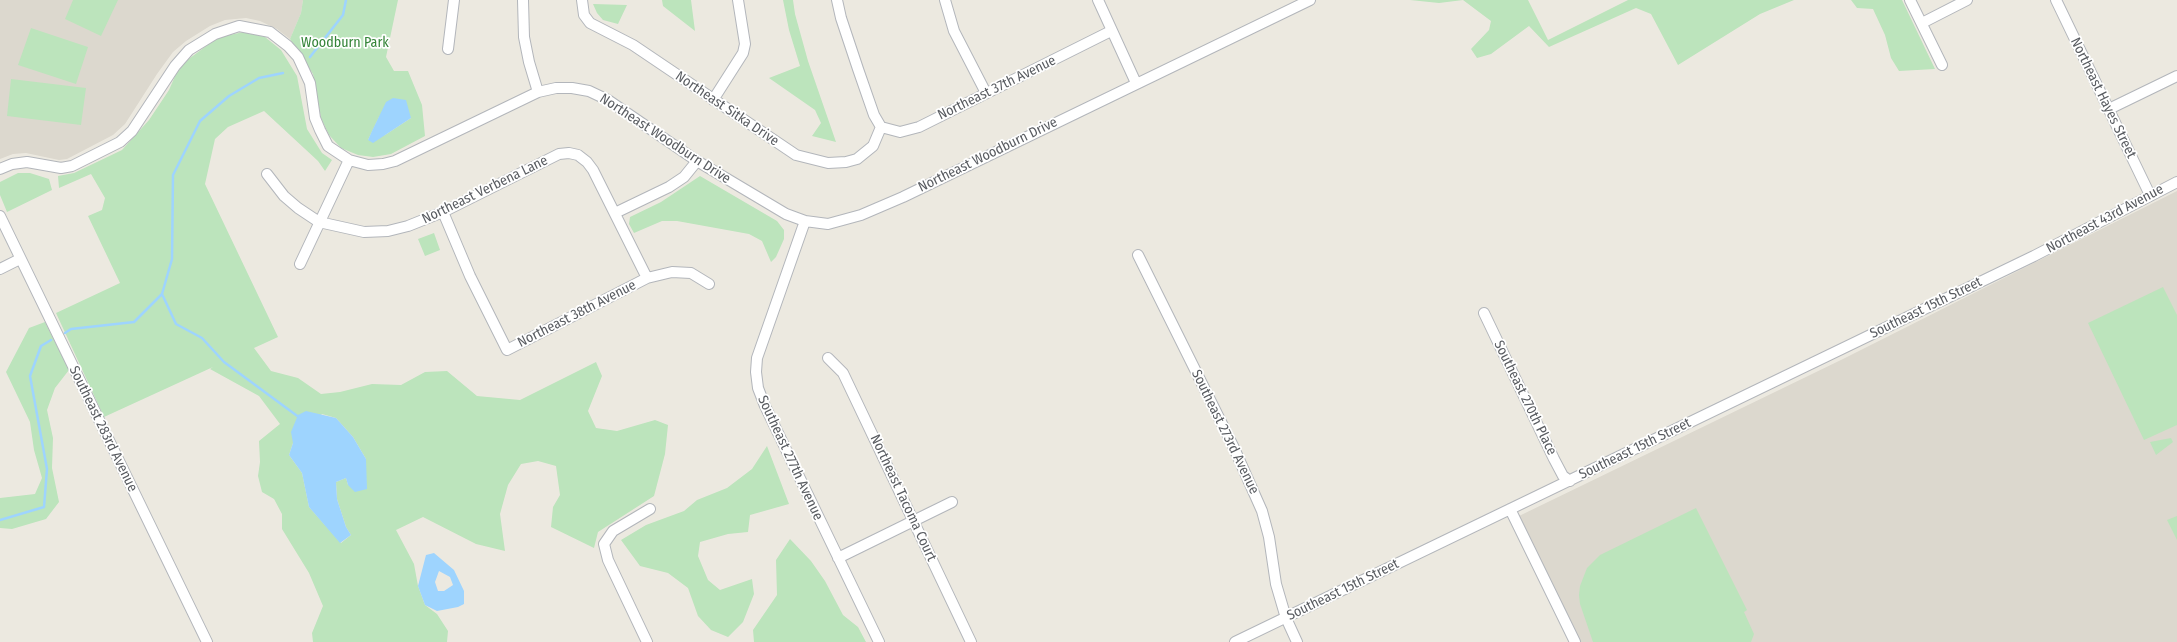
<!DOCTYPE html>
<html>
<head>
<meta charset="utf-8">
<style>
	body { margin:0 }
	canvas { display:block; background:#ece9e0 }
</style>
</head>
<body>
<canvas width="2177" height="642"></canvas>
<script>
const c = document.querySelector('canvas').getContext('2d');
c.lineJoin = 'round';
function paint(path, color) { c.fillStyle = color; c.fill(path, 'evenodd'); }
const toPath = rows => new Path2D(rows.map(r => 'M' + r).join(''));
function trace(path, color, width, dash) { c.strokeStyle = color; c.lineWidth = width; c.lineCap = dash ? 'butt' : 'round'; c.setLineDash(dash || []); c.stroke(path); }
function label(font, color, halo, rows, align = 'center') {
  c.font = font + ' "Fira Sans Condensed",sans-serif'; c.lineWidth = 3.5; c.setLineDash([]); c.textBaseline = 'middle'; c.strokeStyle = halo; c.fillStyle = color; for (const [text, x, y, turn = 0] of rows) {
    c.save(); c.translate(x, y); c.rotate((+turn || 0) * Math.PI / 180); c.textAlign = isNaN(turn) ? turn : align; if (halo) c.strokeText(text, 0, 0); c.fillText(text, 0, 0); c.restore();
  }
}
paint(toPath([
	[0,0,303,0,301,13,290,39,277,29,260,21,246,18,225,20,210,26,186,41,173,52,157,74,125,124,113,135,67,159,59,160,26,153,13,154,0,159],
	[2177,191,2177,642,1580,642,1519,516,1843,359]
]), '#dcd8ce');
paint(toPath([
	[73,0,118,0,101,36,65,19],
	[303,0,398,0,386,57,394,71,408,71,422,105,425,136,391,154,373,157,358,155,341,148,329,135,321,118,313,74,290,39,301,13],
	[379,117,411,118,385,135,368,140],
	[662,0,691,0,695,31,663,6],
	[783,0,793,0,795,14,808,61,836,142,812,136,821,123,815,110,769,78,800,66,789,30],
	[1410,0,1528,0,1548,40,1628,0,1794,0,1760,14,1678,65,1651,14,1636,8,1549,47,1529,26,1491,54,1477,58,1471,49,1489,30,1491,21,1463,0,1439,3],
	[1851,0,1902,0,1935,69,1899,71,1891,58,1885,35,1873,9,1857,8],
	[593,4,627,5,618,24,603,20,597,13],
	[31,28,88,47,76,84,18,65],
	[243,32,265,37,281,50,297,76,307,129,322,153,332,160,325,171,318,161,264,111,228,127,215,139,205,184,278,337,254,348,271,371,298,378,321,394,340,392,372,384,401,385,425,372,447,371,477,396,520,400,596,362,602,376,588,411,596,428,617,431,655,420,668,425,665,454,654,496,598,532,594,548,551,527,553,507,560,495,556,466,538,461,521,464,508,485,500,514,505,551,476,544,423,517,396,530,414,564,418,586,425,605,437,614,448,631,447,642,313,642,312,633,323,606,309,573,282,529,282,514,274,499,262,492,258,476,260,462,259,441,280,424,259,396,210,369,213,367,104,417,56,313,120,283,88,216,102,210,105,198,91,174,59,188,58,176,74,173,122,150,149,120,169,90,176,74,186,61,217,38],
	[322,414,336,418,353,437,366,459,366,489,348,485,346,478,336,482,337,499,346,527,351,535,341,543,309,507,302,473,289,455,293,443],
	[11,79,86,88,81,125,7,116],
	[18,173,30,173,49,179,52,190,7,212,0,195,0,182],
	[700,176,777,221,784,230,784,239,776,257,771,262,762,241,749,234,677,221,662,221,634,233,629,224,630,217,661,202],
	[434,233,440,250,425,256,418,239],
	[2163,287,2177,315,2177,425,2144,440,2088,323],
	[45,322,69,370,55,388,47,410,53,438,52,468,59,502,46,519,12,529,0,528,0,498,35,494,42,478,34,450,30,422,6,372,29,328],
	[2171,438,2173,442,2156,455,2150,442],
	[767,446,789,504,750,515,748,532,728,534,700,542,698,556,708,580,720,590,752,579,754,594,743,622,728,637,711,630,698,616,688,588,668,573,640,566,621,540,646,525,684,511,697,500,727,488,752,469],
	[1696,508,1747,610,1744,612,1754,634,1751,642,1593,642,1580,604,1579,595,1580,586,1587,568,1600,555],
	[2177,516,2177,540,2167,520],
	[790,539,811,561,825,581,843,615,858,627,866,642,754,642,753,630,777,595,776,560]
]), '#bce4bc');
paint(toPath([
	[393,98,406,100,411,118,373,143,368,140,372,131,386,102],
	[306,411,336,418,353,437,366,459,367,489,355,492,348,485,346,478,336,482,337,499,346,527,351,535,340,543,309,507,302,473,289,455,293,443,291,432,298,415],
	[434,553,454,570,464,591,464,604,458,607,437,611,425,605,418,586,426,555],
	[439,571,450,577,453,585,444,591,438,591,435,582]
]), '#9ed4fe');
trace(toPath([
	[310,57,343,15,346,0],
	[162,294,176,324,202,338,224,362,300,418],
	[65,333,71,329,134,322,162,294,172,259,173,175,200,121,229,96,259,78,283,73],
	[0,520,44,507,47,469,30,376,41,346,51,340]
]), '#9ed4fe', 2.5);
const minor = toPath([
	[523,0,524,37,529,62,538,92],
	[582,0,584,15,590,23,633,45,796,155,828,163,846,162,857,159,873,146,881,127],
	[837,0,841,18,858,69,874,115,881,127],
	[945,0,954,31,986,93],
	[1098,0,1136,83],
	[1910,0,1942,65],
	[2056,0,2150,195],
	[1922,23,1967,0],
	[448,49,454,0],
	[713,100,743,53,745,44,738,0],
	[2109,109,2177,76],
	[881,127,900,132,919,127,1111,31],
	[0,169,12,164,27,162,61,168,72,166,120,142,132,131,175,66,189,50,215,34,239,26,270,32,288,46,298,57,310,83,315,118,320,130,328,146,349,160,368,165,383,164,395,161,538,92,556,88,572,88,589,91,608,100,697,161,786,214,805,221,828,224,861,215,903,197,1310,0],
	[267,174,284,196,298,208,319,222,364,232,388,231,408,226,443,212,559,154,569,153,578,155,587,162,593,170,647,278],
	[443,212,470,276,507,350,647,278,672,272,691,273,709,284],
	[615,213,669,187,684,177,697,161],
	[0,216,207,642],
	[805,221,757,358,756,372,758,388,765,406,879,642],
	[1138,255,1234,448,1262,511,1269,537,1276,584,1286,618,1297,642],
	[300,264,349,160],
	[0,269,20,259],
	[1484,313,1554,459,1563,476,1570,481],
	[828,358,843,373,971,642],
	[1510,509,1575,642],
	[838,558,952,502],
	[647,642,608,560,604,544,613,531,650,509],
	[1235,642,2034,256,2177,182]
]);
trace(minor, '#b3b6bb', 12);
trace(minor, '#fff', 10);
label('14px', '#358439', '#fff', [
	["Woodburn Park",345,43]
]);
label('14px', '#595c61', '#fff', [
	["Northeast 37th Avenue",997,88,-26],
	["Northeast Hayes Street",2103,98,64],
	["Northeast Sitka Drive",727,109,34],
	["Northeast Woodburn Drive",665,139,33],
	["Northeast Woodburn Drive",988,155,-26],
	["Northeast Verbena Lane",485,190,-26],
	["Northeast 43rd Avenue",2105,219,-28],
	["Southeast 15th Street",1926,308,-26],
	["Northeast 38th Avenue",577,314,-27],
	["Southeast 270th Place",1525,398,64],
	["Southeast 283rd Avenue",103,429,64],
	["Southeast 273rd Avenue",1225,432,64],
	["Southeast 15th Street",1635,449,-26],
	["Southeast 277th Avenue",790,458,65],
	["Northeast Tacoma Court",903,498,65],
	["Southeast 15th Street",1343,590,-26]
]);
</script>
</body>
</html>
